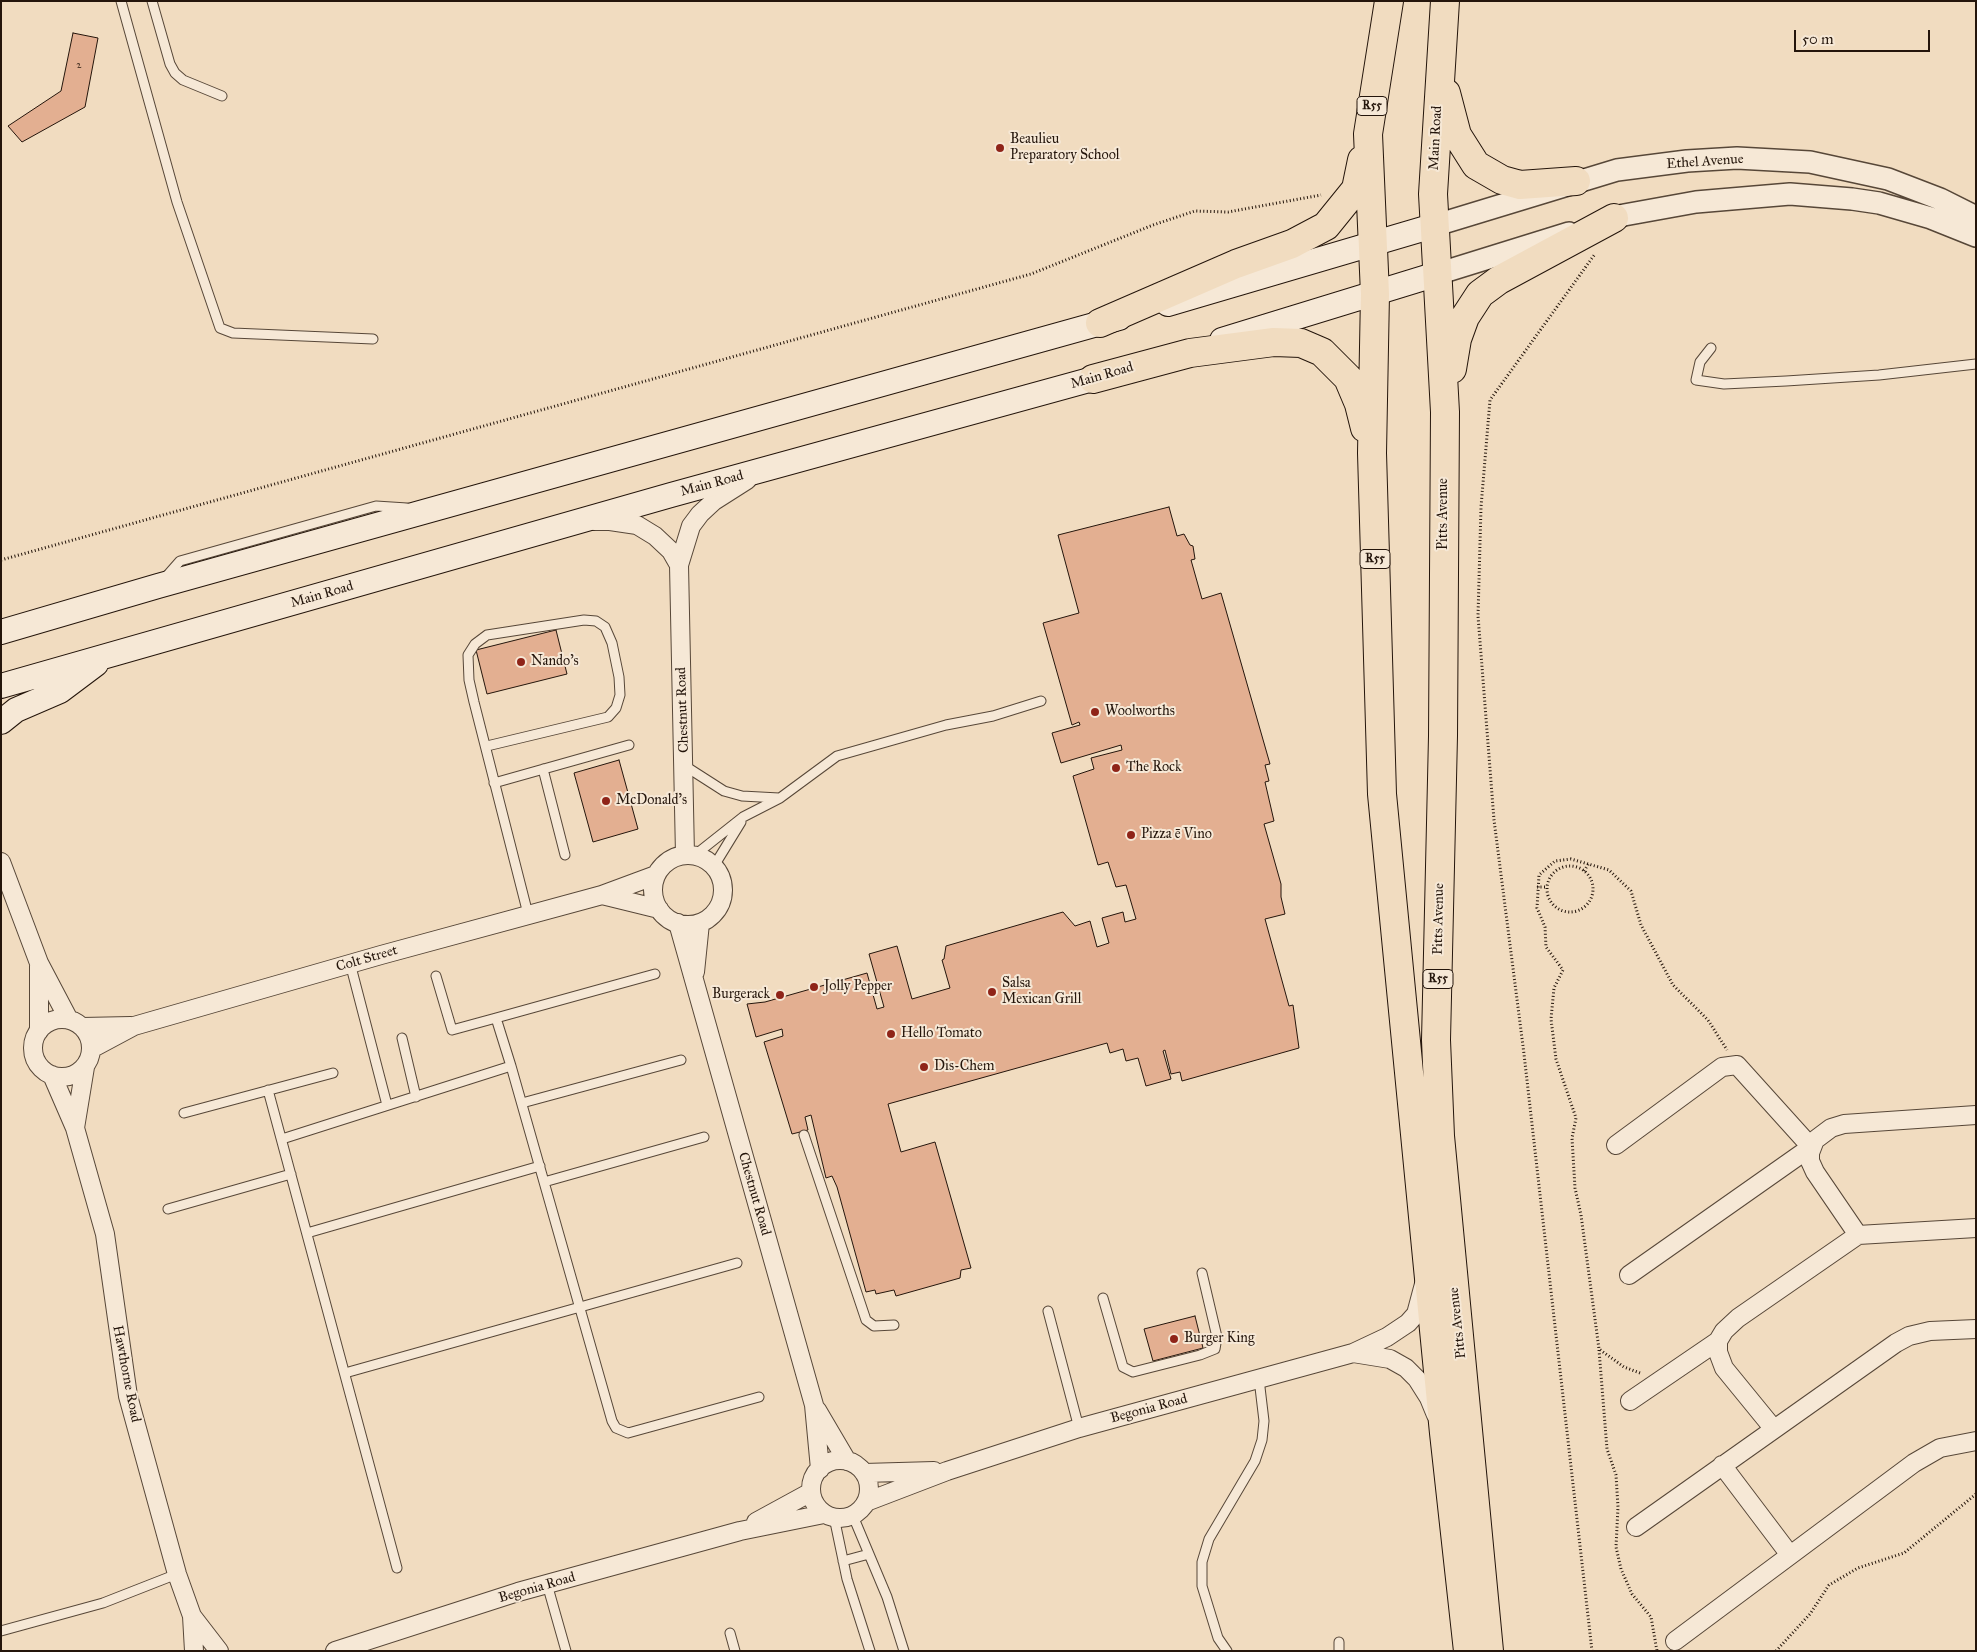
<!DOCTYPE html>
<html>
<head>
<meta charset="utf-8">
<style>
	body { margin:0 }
	#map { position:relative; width:1977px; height:1652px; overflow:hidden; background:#f1dcc0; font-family:"IM FELL Great Primer",serif }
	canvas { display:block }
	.frame { position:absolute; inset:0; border:2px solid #24150b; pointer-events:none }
	.scale { position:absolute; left:1794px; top:30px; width:136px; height:22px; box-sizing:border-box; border:2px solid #24150b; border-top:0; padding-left:6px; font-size:15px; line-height:18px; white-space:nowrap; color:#24150b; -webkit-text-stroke:4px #f6e8d6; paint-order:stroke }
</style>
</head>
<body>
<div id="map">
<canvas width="1977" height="1652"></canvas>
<div class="frame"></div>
<div class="scale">50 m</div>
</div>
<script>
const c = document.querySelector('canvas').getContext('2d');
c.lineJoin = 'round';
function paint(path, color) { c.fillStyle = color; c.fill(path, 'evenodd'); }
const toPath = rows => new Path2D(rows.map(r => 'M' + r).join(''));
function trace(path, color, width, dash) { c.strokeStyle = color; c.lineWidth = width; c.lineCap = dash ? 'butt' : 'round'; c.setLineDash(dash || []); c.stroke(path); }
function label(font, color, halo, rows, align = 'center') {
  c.font = font + ' "IM FELL Great Primer",serif'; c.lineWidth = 4; c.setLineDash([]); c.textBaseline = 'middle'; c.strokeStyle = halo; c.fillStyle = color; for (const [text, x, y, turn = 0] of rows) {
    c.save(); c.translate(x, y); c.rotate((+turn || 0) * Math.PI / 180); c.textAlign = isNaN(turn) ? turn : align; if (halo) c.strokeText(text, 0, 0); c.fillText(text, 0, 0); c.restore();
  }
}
const building = toPath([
	[73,33,98,38,85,107,22,142,8,126,61,91,73,33],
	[1169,507,1177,536,1184,534,1190,545,1193,546,1195,559,1191,560,1202,599,1221,593,1270,764,1265,765,1269,781,1265,782,1274,821,1264,824,1281,884,1281,897,1285,914,1265,919,1289,1006,1293,1005,1299,1048,1182,1081,1180,1072,1171,1074,1165,1050,1163,1051,1171,1079,1146,1086,1138,1058,1126,1061,1123,1049,1110,1053,1107,1043,888,1104,901,1152,935,1142,971,1268,961,1270,960,1278,896,1296,894,1290,876,1294,875,1290,866,1292,837,1187,832,1176,826,1178,811,1115,805,1117,808,1130,792,1134,764,1042,783,1036,782,1029,756,1037,747,1004,765,1002,867,973,877,1009,884,1007,869,954,897,946,912,999,950,988,942,960,944,959,946,946,1063,912,1075,926,1090,921,1097,947,1109,943,1102,918,1123,912,1125,922,1136,919,1126,885,1116,887,1108,862,1098,865,1073,776,1094,769,1091,758,1122,750,1121,745,1061,763,1052,733,1080,725,1079,722,1072,725,1043,623,1079,613,1058,535,1169,507],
	[556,630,567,674,487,694,476,650,556,630],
	[619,760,638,829,593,842,574,773,619,760],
	[1195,1316,1203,1348,1153,1361,1144,1329,1195,1316]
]);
paint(building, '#e3af91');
trace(building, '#24150b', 1);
const service = toPath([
	[121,1,177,202,220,328,233,333,373,339],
	[152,1,170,64,175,73,183,80,222,96],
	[1711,348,1700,362,1696,380,1724,384,1786,381,1879,375,1976,364],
	[165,578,180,561,376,506,407,508],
	[487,746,608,717,616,708,620,695,619,677,612,643,605,627,596,621,584,620,487,635,475,644,468,655,469,680,474,702,528,914],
	[685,766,724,791,742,796,779,798],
	[543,769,565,855],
	[494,783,629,745],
	[695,855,743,817,780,798,837,756,946,725,993,716,1041,701],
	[714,866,741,822],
	[350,963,387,1105],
	[436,976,452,1030,496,1018],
	[402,1038,416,1097],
	[511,1066,612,1421,616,1428,628,1433,759,1397],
	[268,1090,397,1568],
	[522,1103,681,1060],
	[184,1113,333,1073],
	[804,1135,866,1320,874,1326,894,1325],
	[282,1139,511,1066,496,1018,655,974],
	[544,1182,704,1137],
	[168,1209,291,1174],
	[307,1233,540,1166],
	[1103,1298,1123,1367,1133,1372,1200,1355,1215,1349,1217,1337,1202,1273],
	[1048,1311,1079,1428],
	[345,1373,737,1263],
	[853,1516,887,1597,904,1651],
	[834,1517,847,1579,870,1651],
	[843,1561,869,1554],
	[547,1584,566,1651],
	[1,1631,103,1603,177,1574],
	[730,1633,735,1651],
	[1339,1642,1339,1651],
	[1227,1651,1218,1638,1202,1586,1202,1562,1209,1539,1255,1461,1262,1440,1264,1421,1259,1379]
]);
const minor = toPath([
	[594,521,610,521,637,525,655,536,671,551,679,565],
	[685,855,679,565,691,526,700,514,714,501,747,480],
	'653 890a35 35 0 1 1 70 0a35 35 0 1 1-70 0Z',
	[1,862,39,963,69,1020],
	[602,895,659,909],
	[678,923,814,1405,820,1469],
	[39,966,39,1031],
	[695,972,700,923],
	'33 1048a29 29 0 1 1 58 0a29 29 0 1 1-58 0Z',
	[82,1027,131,1026],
	[91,1049,134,1026,381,955,602,895,656,875],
	[52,1075,75,1128,105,1234,128,1396,177,1574,192,1616,194,1651],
	[75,1128,85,1067],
	[1616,1145,1722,1067,1737,1065,1811,1147,1629,1275],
	[1858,1235,1815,1172,1810,1161,1810,1153,1815,1140,1831,1128,1844,1124,1976,1115],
	[1353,1353,1390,1359,1406,1368,1417,1379,1429,1398,1436,1415],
	[1630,1401,1718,1341],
	[817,1410,847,1461],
	[1773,1428,1724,1368,1718,1352,1718,1341,1724,1331,1738,1318,1858,1235,1976,1228],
	'811 1489a29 29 0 1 1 58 0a29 29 0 1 1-58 0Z',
	[1722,1465,1790,1555],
	[864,1473,934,1471],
	[866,1502,947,1471,1079,1428,1353,1353,1387,1337,1408,1323,1416,1314,1424,1284],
	[756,1522,811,1492],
	[1636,1527,1896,1343,1909,1336,1930,1331,1976,1329],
	[192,1616,219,1651],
	[1675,1641,1914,1463,1940,1448,1976,1441],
	[335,1651,518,1592,740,1531,824,1514]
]);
const tertiary = toPath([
	[1600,223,1624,215,1696,202,1790,194,1852,199,1879,203,1931,218,1976,236],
	[1433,226,1617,170,1687,161,1737,158,1810,162,1888,179,1940,199,1976,217],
	[1437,274,1569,233]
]);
const secondary = toPath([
	[1168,304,1433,226],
	[1222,340,1437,274],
	[1,632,158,586,1119,318],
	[1,686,671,495,1111,374],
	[1,722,16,710,60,691,96,664]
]);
const primary = toPath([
	[1389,1,1368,134,1375,294,1372,453,1382,794,1444,1433,1468,1651],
	[1445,1,1433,194,1445,412,1443,736,1436,1040,1440,1136,1489,1651],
	[1446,93,1457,135,1476,165,1502,180,1520,185,1576,181],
	[1100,323,1236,264,1292,244,1326,226,1356,189,1362,160],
	[1452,369,1457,339,1465,317,1480,294,1499,280,1614,218],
	[1093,379,1190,353,1274,342,1301,343,1322,352,1348,378,1359,404,1365,428]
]);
trace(service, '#574738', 11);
trace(minor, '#574738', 20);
trace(tertiary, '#574738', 24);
trace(secondary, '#24150b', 26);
trace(primary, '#24150b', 30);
trace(toPath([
	[1,560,1031,274,1153,225,1195,211,1228,212,1321,195],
	'1547 889a23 23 0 1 1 46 0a23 23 0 1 1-46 0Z',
	[1584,871,1589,863],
	[1537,887,1547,887],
	[1599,1350,1607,1449,1616,1475,1618,1507,1616,1547,1621,1569,1632,1594,1651,1617,1657,1651],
	[1640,1373,1624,1367,1599,1349,1581,1215,1575,1188,1572,1138,1576,1118,1556,1059,1551,1019,1554,988,1563,970,1546,947,1545,927,1537,908,1539,875,1555,861,1571,859,1609,870,1631,891,1641,925,1673,985,1708,1020,1727,1050],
	[1592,1651,1524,1054,1494,820,1478,616,1481,507,1490,400,1595,254],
	[1776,1651,1810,1614,1829,1585,1858,1568,1904,1553,1976,1494]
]), '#24150b', 3, [1, 2.5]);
trace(service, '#f6e8d6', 9);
trace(minor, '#f6e8d6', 18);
trace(tertiary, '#f6e8d6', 21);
trace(secondary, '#f6e8d6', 24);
trace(primary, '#f1dcc0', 28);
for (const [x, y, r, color] of [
	[1000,148,5,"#8f2418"],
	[521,662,5,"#8f2418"],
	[1095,712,5,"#8f2418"],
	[1116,768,5,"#8f2418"],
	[606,801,5,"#8f2418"],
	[1131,835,5,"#8f2418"],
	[814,987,5,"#8f2418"],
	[992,992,5,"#8f2418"],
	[780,995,5,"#8f2418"],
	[891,1034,5,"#8f2418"],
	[924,1067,5,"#8f2418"],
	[1174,1339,5,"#8f2418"]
]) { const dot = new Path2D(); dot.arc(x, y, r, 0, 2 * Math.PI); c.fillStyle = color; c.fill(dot); trace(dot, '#f6e8d6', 2); }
label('11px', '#543c2c', null, [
	["2",79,65]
]);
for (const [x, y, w] of [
	[1372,106,30],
	[1375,559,30],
	[1438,979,30]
]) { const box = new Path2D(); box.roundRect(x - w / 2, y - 9.5, w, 19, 4); c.fillStyle = '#f6e8d6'; c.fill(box); trace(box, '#24150b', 1); }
label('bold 12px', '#24150b', null, [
	["R55",1372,106],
	["R55",1375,559],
	["R55",1438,979]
]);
label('14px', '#24150b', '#f6e8d6', [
	["Main Road",1436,138,-87],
	["Ethel Avenue",1705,162,-4],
	["Main Road",1102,376,-16],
	["Main Road",712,484,-15],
	["Pitts Avenue",1444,514,-90],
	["Main Road",322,595,-16],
	["Chestnut Road",683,710,-92],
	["Pitts Avenue",1439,919,-89],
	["Colt Street",367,959,-16],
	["Chestnut Road",754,1194,74],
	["Pitts Avenue",1458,1323,-96],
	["Hawthorne Road",126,1374,79],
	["Begonia Road",1149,1409,-15],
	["Begonia Road",537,1588,-16]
]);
label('14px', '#24150b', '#f6e8d6', [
	["Beaulieu",1010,140],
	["Preparatory School",1010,156],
	["Nando's",531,662],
	["Woolworths",1105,712],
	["The Rock",1126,768],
	["McDonald's",616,801],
	["Pizza ē Vino",1141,835],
	["Salsa",1002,984],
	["Mexican Grill",1002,1000],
	["Jolly Pepper",824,987],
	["Burgerack",770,995,"right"],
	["Hello Tomato",901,1034],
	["Dis-Chem",934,1067],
	["Burger King",1184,1339]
], 'left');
</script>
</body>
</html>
